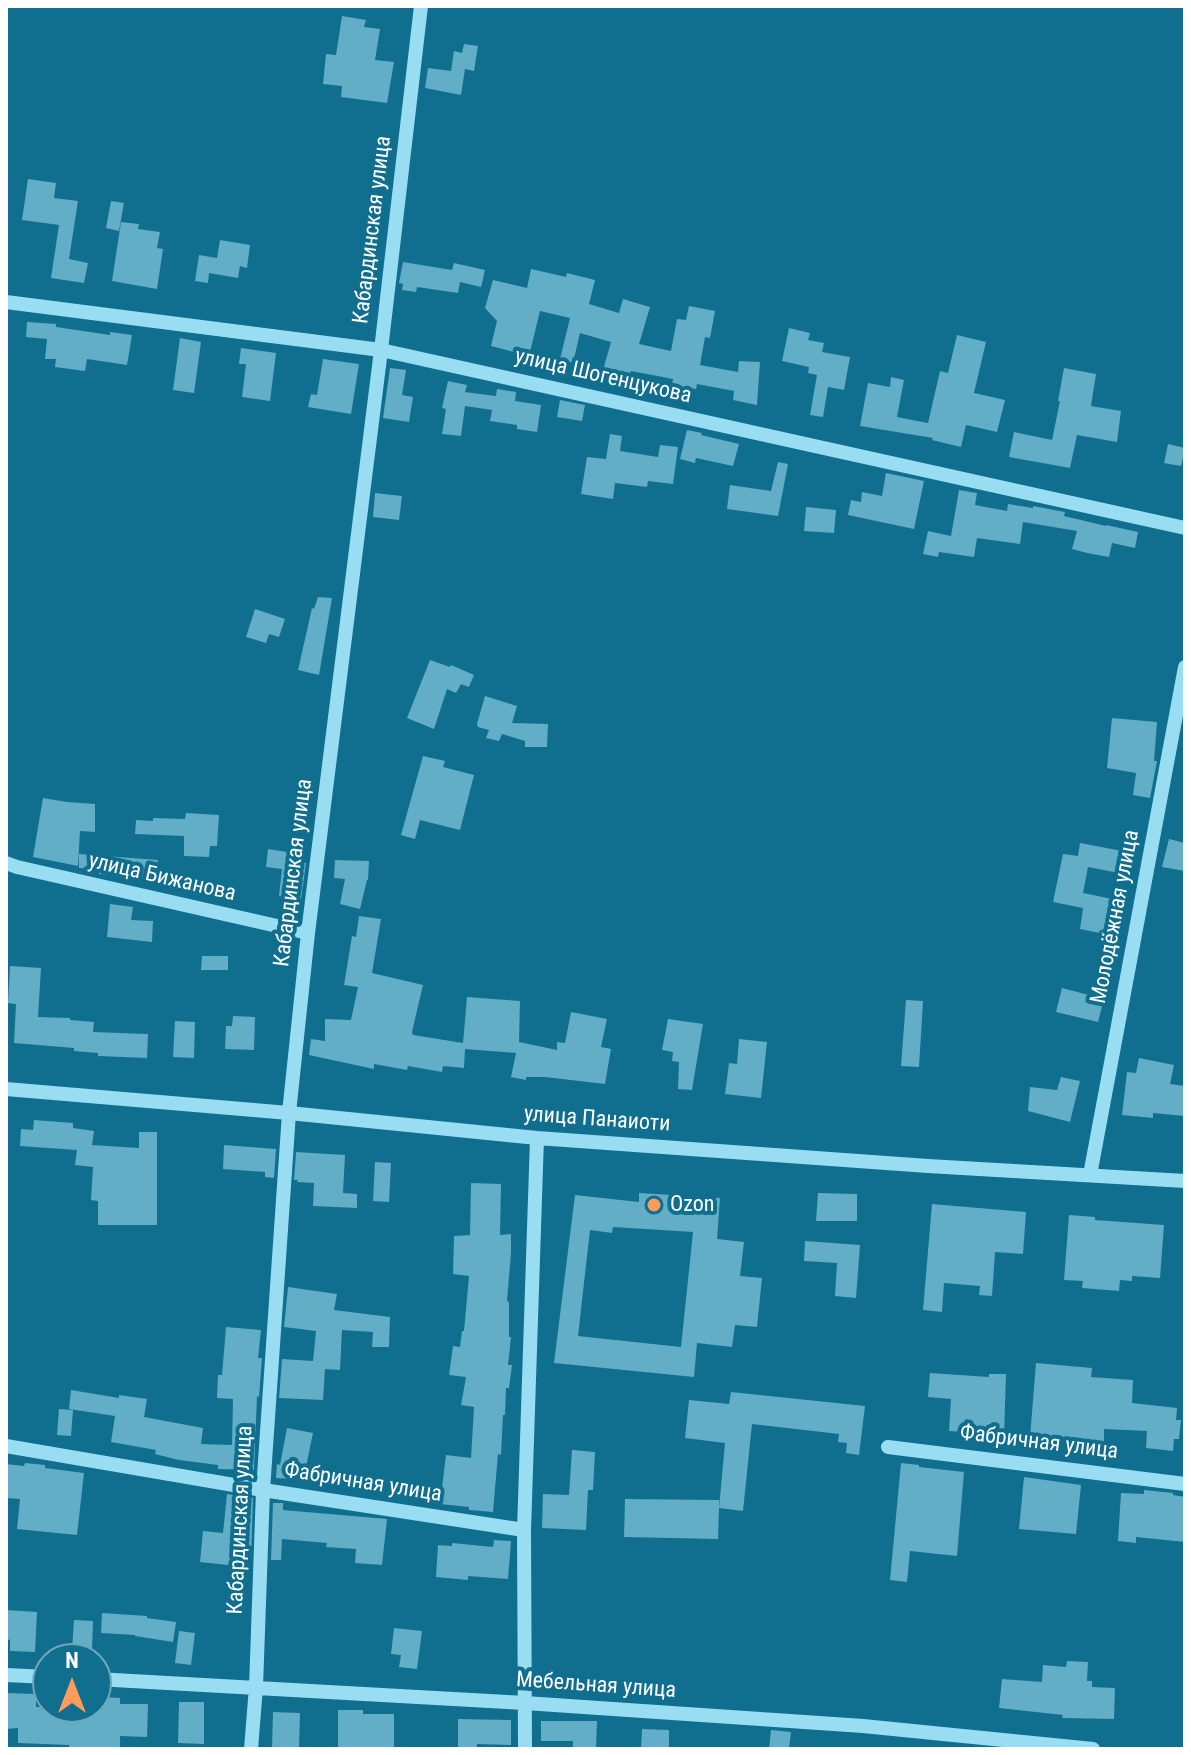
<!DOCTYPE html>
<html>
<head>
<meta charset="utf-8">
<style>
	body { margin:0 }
	#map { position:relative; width:1191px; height:1755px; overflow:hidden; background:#106e8e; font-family:"Roboto Condensed",sans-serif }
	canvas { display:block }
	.frame { position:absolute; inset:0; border:8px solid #fff; pointer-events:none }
	.north { position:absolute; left:32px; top:1643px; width:80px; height:80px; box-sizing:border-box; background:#106e8e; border:2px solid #70a8bb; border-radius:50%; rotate:0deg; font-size:22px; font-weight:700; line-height:32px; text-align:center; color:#fff }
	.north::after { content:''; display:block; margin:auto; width:28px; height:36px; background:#ff9c5a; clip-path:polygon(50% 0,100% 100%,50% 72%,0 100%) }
</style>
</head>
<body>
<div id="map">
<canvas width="1191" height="1755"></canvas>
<div class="frame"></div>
<div class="north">N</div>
</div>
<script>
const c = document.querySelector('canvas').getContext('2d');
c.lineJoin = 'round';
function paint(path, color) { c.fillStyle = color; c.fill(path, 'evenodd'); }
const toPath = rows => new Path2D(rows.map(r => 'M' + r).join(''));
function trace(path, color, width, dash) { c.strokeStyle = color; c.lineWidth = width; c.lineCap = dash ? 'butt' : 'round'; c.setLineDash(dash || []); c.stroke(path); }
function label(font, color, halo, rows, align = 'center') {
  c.font = font + ' "Roboto Condensed",sans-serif'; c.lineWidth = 8; c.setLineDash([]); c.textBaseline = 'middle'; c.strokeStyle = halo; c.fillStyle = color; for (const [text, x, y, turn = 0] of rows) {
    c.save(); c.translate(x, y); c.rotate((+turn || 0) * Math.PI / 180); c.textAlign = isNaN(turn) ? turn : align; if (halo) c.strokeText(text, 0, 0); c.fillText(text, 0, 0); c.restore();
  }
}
paint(toPath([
	[342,16,366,20,364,27,380,29,375,60,394,62,387,103,341,97,342,86,323,84,326,54,336,55],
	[464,44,478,46,474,71,465,69,461,95,425,88,428,68,451,71,454,51,462,53],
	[28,179,56,183,54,198,78,201,69,259,88,263,84,283,51,278,59,225,22,220],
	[111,201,124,203,119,231,106,228],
	[121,222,139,224,138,229,160,232,157,248,163,249,157,289,112,281],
	[220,240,250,245,247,268,240,266,238,278,209,273,208,283,195,281,199,255,217,258],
	[403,262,452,270,454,263,485,270,481,287,460,282,458,293,417,287,416,292,402,290,403,284,399,283],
	[531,269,566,277,567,273,595,280,589,304,619,313,623,299,650,307,639,344,671,351,677,319,686,320,689,306,715,311,710,338,705,337,700,365,738,372,739,361,760,362,757,405,733,400,734,391,697,384,696,389,672,385,673,379,631,371,629,378,603,370,611,342,580,333,573,363,560,359,570,318,540,311,529,356,491,346,497,321,485,308,493,280,527,288],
	[27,322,56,324,56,327,110,335,110,332,132,335,127,365,87,359,85,371,55,367,56,359,45,359,47,339,26,337],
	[789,328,810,333,808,340,824,343,822,352,850,357,844,390,828,387,823,417,810,415,817,375,808,373,809,367,782,361],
	[957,335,986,342,974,393,1005,400,997,432,966,425,961,447,932,440,933,438,860,426,868,383,890,387,891,377,904,380,897,417,928,423,940,371,948,373],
	[180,338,201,342,194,393,173,390],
	[241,348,276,353,270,401,242,397,246,364,239,364],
	[323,359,359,364,351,414,308,407,311,394,317,395],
	[390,368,406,370,402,395,413,397,409,422,383,418],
	[1064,368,1096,374,1091,406,1121,411,1117,442,1077,435,1070,468,1009,457,1014,432,1052,440,1060,401,1058,401],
	[448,381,467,385,465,392,496,396,497,389,516,392,515,401,541,405,537,432,517,429,517,425,490,421,492,410,465,406,461,436,442,434,446,409,442,408],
	[560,400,585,405,582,421,557,417],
	[687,430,702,433,701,435,739,444,733,466,696,458,695,463,680,459],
	[610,434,622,436,620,451,658,457,660,445,678,447,673,484,648,481,647,487,615,483,613,499,581,494,587,457,606,459],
	[1168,444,1185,448,1181,466,1164,463],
	[778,462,788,464,778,516,727,509,730,485,771,491],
	[886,473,924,481,914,529,848,515,851,500,861,502,862,492,882,496],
	[959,490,977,493,975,505,1007,511,1008,504,1033,508,1033,506,1065,512,1064,516,1106,526,1106,525,1138,532,1135,548,1112,543,1109,557,1087,553,1072,549,1077,531,1023,522,1020,544,977,538,974,557,939,552,938,557,923,554,928,531,951,536],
	[375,493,402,496,399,520,373,517],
	[806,507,836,510,834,533,804,531],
	[318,597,332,598,319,675,298,670,312,608,314,609],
	[255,609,285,619,279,637,269,634,266,643,246,637],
	[430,660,450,667,451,665,474,675,469,687,461,684,456,693,447,689,434,729,407,718],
	[485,696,517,706,512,723,548,724,547,747,525,747,525,741,502,734,499,741,486,738,489,730,478,727,477,724],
	[1112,718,1157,722,1154,761,1157,761,1150,798,1133,795,1136,773,1107,768],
	[423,756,445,761,443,767,474,775,460,830,420,820,415,839,401,835],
	[43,798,67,802,95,804,95,832,80,831,78,866,33,857],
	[186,813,219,815,217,846,210,846,209,857,184,856,184,836,135,834,136,820,153,821,153,818,185,819],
	[1169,839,1185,843,1185,871,1162,867],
	[1080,843,1133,853,1129,875,1088,867,1083,893,1122,901,1114,936,1080,929,1083,908,1053,902,1063,854,1078,856],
	[268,849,293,853,292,861,306,863,301,899,279,896,282,869,266,867],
	[79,854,158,860,156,879,99,874,99,869,79,868],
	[335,860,369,861,368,880,367,880,360,909,340,904,345,879,334,878],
	[110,904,133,907,131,920,153,921,152,942,107,937],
	[359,916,381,919,372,973,423,985,412,1032,413,1035,463,1043,467,997,520,1001,519,1042,557,1050,557,1042,565,1043,571,1012,607,1019,601,1047,611,1049,605,1084,545,1077,526,1077,526,1080,511,1077,516,1053,465,1049,464,1068,443,1066,442,1072,408,1066,407,1070,374,1064,374,1069,309,1055,311,1039,325,1041,325,1019,351,1020,358,987,344,985,352,936,356,937],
	[202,956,228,956,228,970,201,970],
	[10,966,41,968,38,1017,70,1018,70,1020,94,1022,93,1032,148,1034,147,1058,98,1056,98,1053,74,1051,74,1048,14,1043,16,1004,8,1003],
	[1062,988,1104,999,1098,1022,1056,1012],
	[906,1000,923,1001,919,1067,901,1066],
	[233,1016,255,1017,254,1050,225,1049,226,1026,232,1026],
	[668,1019,703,1024,692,1090,678,1089,679,1062,672,1061,673,1052,662,1050],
	[175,1021,195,1022,194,1058,173,1057],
	[739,1039,767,1042,761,1098,725,1094,729,1063,737,1064],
	[1139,1058,1174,1065,1170,1084,1185,1086,1185,1116,1153,1113,1153,1118,1122,1115,1127,1072,1136,1073],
	[1061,1077,1080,1081,1070,1122,1028,1111,1030,1087,1057,1090],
	[34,1120,73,1123,73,1128,94,1131,92,1145,139,1148,139,1132,157,1132,157,1225,98,1225,98,1201,91,1200,93,1167,75,1165,77,1150,20,1146,21,1129,33,1130],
	[224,1145,276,1149,274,1178,265,1177,265,1172,223,1169],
	[296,1152,345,1155,343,1193,357,1194,357,1208,313,1206,314,1183,297,1182,298,1180,294,1180],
	[375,1162,391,1163,389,1202,373,1201],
	[471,1183,501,1184,500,1235,511,1234,511,1253,507,1301,509,1302,509,1337,511,1337,508,1365,512,1365,509,1388,506,1388,505,1415,503,1415,501,1455,498,1454,493,1512,469,1510,469,1507,440,1504,446,1455,471,1458,474,1407,461,1405,466,1377,449,1375,453,1346,460,1347,462,1331,464,1331,469,1276,453,1274,454,1236,470,1235],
	[639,1193,720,1198,717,1239,744,1242,740,1276,762,1278,757,1327,735,1325,732,1347,697,1343,694,1377,554,1363,575,1195,639,1202],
	[613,1227,693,1232,681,1347,578,1336,590,1230,612,1233],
	[818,1193,857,1194,857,1221,816,1221],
	[932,1204,1026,1212,1023,1254,995,1252,992,1296,979,1295,980,1286,944,1283,942,1312,923,1310],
	[1069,1215,1095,1217,1095,1220,1164,1225,1160,1278,1132,1276,1132,1281,1120,1280,1119,1291,1082,1288,1083,1281,1064,1280],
	[805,1241,860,1245,856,1298,835,1296,837,1263,804,1261],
	[288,1287,337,1294,334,1310,390,1317,389,1347,372,1347,373,1332,342,1330,340,1370,325,1369,323,1400,279,1398,282,1359,313,1361,316,1331,284,1327],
	[226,1327,261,1330,258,1358,262,1358,259,1397,257,1396,254,1470,218,1469,218,1465,179,1460,155,1454,156,1450,111,1442,115,1416,69,1409,71,1390,119,1398,119,1395,147,1399,144,1417,203,1428,201,1444,232,1445,233,1399,217,1398,218,1375,222,1375],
	[1036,1363,1092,1368,1091,1377,1133,1380,1132,1403,1177,1408,1176,1420,1181,1420,1179,1439,1174,1439,1173,1451,1146,1448,1147,1431,1104,1429,1104,1444,1030,1437],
	[930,1373,989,1377,989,1374,1006,1374,1004,1435,949,1431,951,1399,928,1397],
	[731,1392,865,1406,859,1455,846,1453,847,1443,838,1442,839,1434,752,1424,743,1511,719,1508,718,1539,624,1537,625,1499,719,1500,719,1508,725,1443,685,1438,689,1400,729,1404],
	[59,1409,73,1410,71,1436,57,1435],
	[287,1428,313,1433,306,1467,309,1467,308,1480,276,1478,277,1464,280,1465],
	[572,1450,595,1452,593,1490,588,1490,586,1530,542,1528,543,1494,569,1495],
	[25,1463,45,1465,45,1468,84,1473,77,1535,17,1529,20,1499,6,1498,6,1464,24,1466],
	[901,1463,919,1465,919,1467,964,1472,957,1556,910,1551,907,1582,890,1580],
	[1024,1477,1081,1485,1076,1534,1019,1529],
	[1144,1490,1173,1493,1173,1495,1185,1497,1185,1542,1136,1537,1136,1543,1118,1541,1121,1493,1144,1494],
	[227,1494,253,1498,251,1559,247,1559,246,1567,200,1562,203,1531,223,1533],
	[273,1503,283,1503,283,1510,387,1519,382,1565,355,1563,356,1549,326,1547,327,1543,282,1539,281,1560,271,1560],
	[494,1540,511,1541,508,1579,468,1576,468,1580,436,1577,438,1545,452,1546,452,1543,493,1547],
	[6,1610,37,1612,35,1652,10,1651,10,1640,6,1639],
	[102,1613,147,1616,147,1618,176,1622,173,1642,135,1636,135,1635,101,1633],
	[74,1620,93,1621,92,1650,72,1650],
	[394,1628,422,1631,417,1669,399,1667,401,1655,391,1654],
	[179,1631,195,1633,191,1665,175,1663],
	[1067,1661,1088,1662,1087,1681,1092,1681,1092,1687,1115,1688,1114,1719,1062,1718,1063,1715,999,1708,1002,1679,1042,1682,1043,1665,1066,1667],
	[6,1693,36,1694,36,1707,103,1707,103,1697,120,1698,120,1704,148,1704,147,1737,120,1736,120,1749,69,1749,69,1745,18,1743,18,1728,6,1729],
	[179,1702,204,1702,204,1744,178,1743],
	[338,1710,363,1710,363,1714,394,1714,394,1749,338,1749],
	[273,1712,300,1713,299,1749,272,1749],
	[458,1719,511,1720,511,1745,477,1744,477,1749,458,1749],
	[541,1721,597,1721,596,1749,573,1749,573,1741,541,1741],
	[642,1729,669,1730,669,1749,641,1749],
	[771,1730,791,1732,789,1749,769,1749]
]), '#61aec6');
trace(toPath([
	[6,302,381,350,1185,528],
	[6,863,17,867,308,933],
	[6,1089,289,1113,537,1138,928,1166,1185,1181],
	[1090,1175,1185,667],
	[6,1446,263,1490,524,1530],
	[888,1447,1185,1484],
	[6,1675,48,1677],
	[96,1679,525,1703,863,1726,1093,1749],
	[251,1749,256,1687,263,1490,289,1113,308,933,381,350,421,6],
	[525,1749,524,1530,537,1138]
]), '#99ddf3', 14);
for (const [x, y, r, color] of [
	[654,1205,8,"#ff9c5a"]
]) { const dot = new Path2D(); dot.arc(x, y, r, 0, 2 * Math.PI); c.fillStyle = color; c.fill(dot); trace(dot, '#106e8e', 3); }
label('22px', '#fff', '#106e8e', [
	["Кабардинская улица",373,230,-83],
	["улица Шогенцукова",603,377,13],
	["Кабардинская улица",294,873,-83],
	["улица Бижанова",162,878,13],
	["Молодёжная улица",1116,917,-79],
	["улица Панаиоти",597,1120,4],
	["Фабричная улица",1039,1443,7],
	["Фабричная улица",363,1483,9],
	["Кабардинская улица",241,1520,-87],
	["Мебельная улица",596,1686,4]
]);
label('22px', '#fff', '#106e8e', [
	["Ozon",670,1205]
], 'left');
</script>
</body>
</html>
